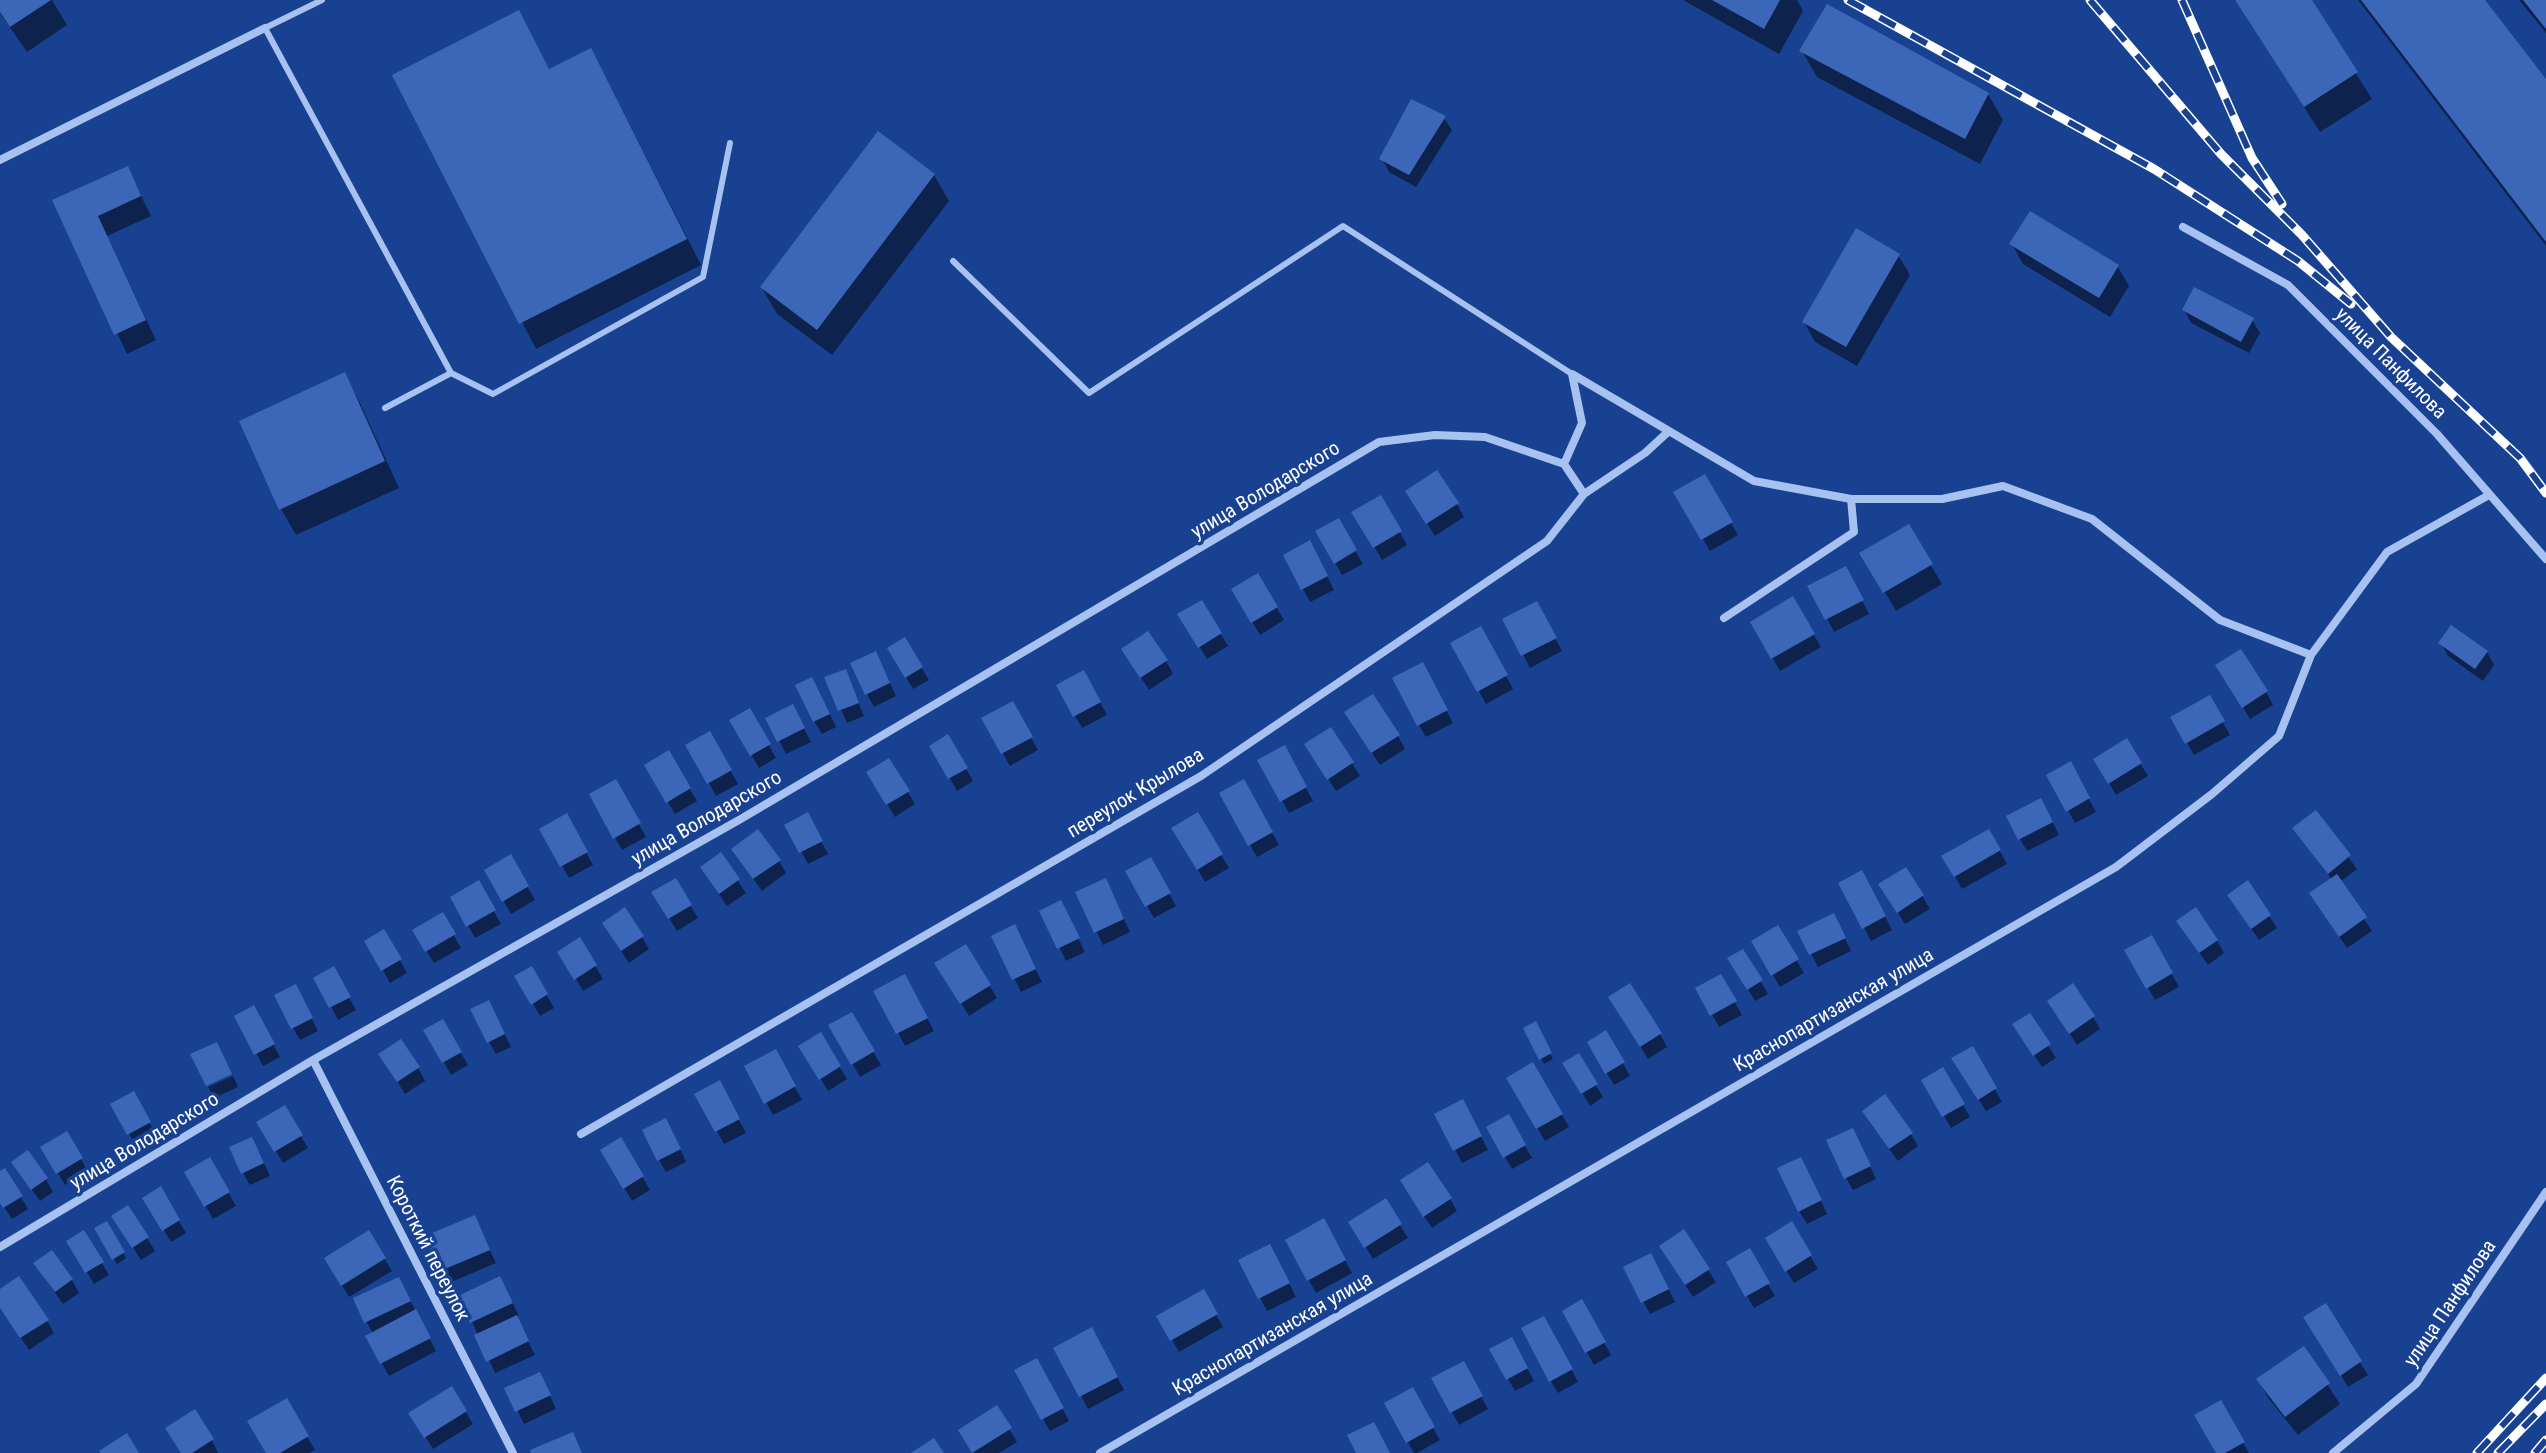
<!DOCTYPE html>
<html>
<head>
<meta charset="utf-8">
<style>
	body { margin:0 }
	canvas { display:block; background:#184192 }
</style>
</head>
<body>
<canvas width="2546" height="1453"></canvas>
<script>
const c = document.querySelector('canvas').getContext('2d');
c.lineJoin = 'round';
function paint(path, color) { c.fillStyle = color; c.fill(path, 'evenodd'); }
const toPath = rows => new Path2D(rows.map(r => 'M' + r).join(''));
function trace(path, color, width, dash) { c.strokeStyle = color; c.lineWidth = width; c.lineCap = dash ? 'butt' : 'round'; c.setLineDash(dash || []); c.stroke(path); }
function label(font, color, halo, rows, align = 'center') {
  c.font = font + ' "Roboto Condensed",sans-serif'; c.lineWidth = 7; c.setLineDash([]); c.textBaseline = 'middle'; c.strokeStyle = halo; c.fillStyle = color; for (const [text, x, y, turn = 0] of rows) {
    c.save(); c.translate(x, y); c.rotate((+turn || 0) * Math.PI / 180); c.textAlign = isNaN(turn) ? turn : align; if (halo) c.strokeText(text, 0, 0); c.fillText(text, 0, 0); c.restore();
  }
}
paint(toPath([
	[0,0,52,0,67,25,27,52,0,13],
	[1683,0,1797,0,1803,11,1779,54],
	[2235,0,2310,0,2372,99,2320,132],
	[2358,0,2483,0,2546,83,2546,246],
	[2519,0,2546,0,2546,33],
	[1802,51,1988,94,2003,120,1980,164,1817,77],
	[395,76,605,76,701,265,536,349],
	[1444,118,1452,130,1416,187,1389,172,1382,159],
	[127,168,151,216,107,236,156,340,127,354,55,201],
	[934,175,949,201,832,355,777,314,762,288],
	[2012,244,2118,267,2129,286,2110,317,2023,264],
	[1898,255,1910,275,1857,366,1815,342,1804,322],
	[2184,310,2252,320,2260,333,2249,353,2191,323],
	[344,375,359,401,399,488,296,535,281,509],
	[1704,476,1738,535,1710,551,1676,493],
	[1380,497,1407,545,1382,560,1354,512],
	[1415,504,1457,504,1464,517,1435,536],
	[1338,521,1363,564,1342,575,1318,532],
	[1908,527,1942,584,1896,611,1862,554],
	[1285,555,1317,556,1334,590,1310,602],
	[1257,576,1284,620,1260,635,1233,590],
	[1852,581,1869,614,1834,632,1810,586],
	[1793,599,1821,647,1780,671,1752,623],
	[1201,602,1228,646,1207,659,1180,615],
	[1544,616,1562,651,1530,668,1505,620],
	[1480,628,1513,689,1486,704,1453,644],
	[905,640,929,680,913,689,889,649],
	[2441,643,2487,652,2494,665,2483,681,2448,656],
	[1166,661,1173,674,1149,690,1131,662],
	[882,666,896,696,874,707,867,694],
	[2218,666,2266,692,2273,705,2250,719],
	[845,671,864,716,847,723,827,678],
	[1084,673,1107,715,1082,728,1075,716],
	[1429,677,1453,723,1426,737,1419,725],
	[819,692,836,727,822,734,814,721],
	[2209,698,2230,735,2194,755,2173,718],
	[1012,704,1038,750,1010,766,984,719],
	[750,711,776,758,759,768,732,721],
	[768,718,799,719,811,742,786,754],
	[1354,726,1398,736,1405,749,1380,765],
	[1330,729,1360,776,1336,791,1314,757],
	[710,734,738,784,716,796,688,746],
	[948,737,973,781,957,791,931,746],
	[2126,740,2148,776,2116,795,2095,759],
	[1284,748,1313,801,1289,813,1260,761],
	[668,753,697,801,675,814,647,766],
	[889,760,915,804,895,817,868,773],
	[2070,764,2096,812,2075,823,2049,776],
	[1243,781,1279,845,1257,857,1221,794],
	[615,782,646,837,622,850,591,795],
	[2315,812,2357,869,2340,882,2372,931,2347,948,2318,906,2332,880,2295,829],
	[2048,813,2059,835,2027,851,2020,839],
	[807,815,828,854,808,864,787,825],
	[1197,815,1229,868,1205,882,1174,829],
	[566,816,593,865,569,878,542,830],
	[1989,831,2007,864,1962,889,1944,857],
	[720,855,746,893,727,906,710,881],
	[510,857,535,900,511,914,486,870],
	[1151,859,1176,906,1154,918,1128,871],
	[779,861,786,873,762,891,741,862],
	[1906,869,1930,909,1905,924,1881,885],
	[675,880,698,918,677,931,654,893],
	[478,883,501,924,475,938,452,897],
	[1841,884,1869,885,1892,930,1871,941],
	[1078,893,1112,893,1130,932,1103,945],
	[2237,908,2269,916,2277,928,2259,940],
	[1042,912,1067,915,1085,952,1066,961],
	[442,915,461,948,434,963,414,931],
	[1777,928,1804,973,1780,987,1753,942],
	[1840,928,1851,951,1818,967,1800,932],
	[384,932,407,973,390,983,367,941],
	[2186,934,2217,941,2224,953,2208,965],
	[611,936,642,937,649,949,629,963],
	[994,937,1021,940,1042,982,1021,992],
	[2151,937,2179,987,2155,1000,2127,951],
	[580,940,603,979,583,991,560,952],
	[965,946,997,998,969,1016,937,964],
	[1743,951,1768,994,1755,1001,1730,959],
	[531,968,554,1008,540,1016,517,977],
	[333,969,356,1010,338,1020,316,978],
	[1720,976,1742,1015,1719,1027,1698,989],
	[912,989,934,1031,905,1046,876,991],
	[302,999,318,1031,300,1040,293,1028],
	[254,1008,280,1057,263,1066,237,1017],
	[1618,1010,1660,1034,1667,1047,1648,1059],
	[851,1014,881,1065,860,1077,831,1026],
	[2057,1014,2093,1017,2100,1029,2077,1045],
	[495,1015,511,1047,496,1054,489,1042],
	[2029,1015,2056,1058,2042,1067,2022,1037],
	[442,1021,468,1065,451,1075,426,1030],
	[1535,1024,1553,1059,1544,1064,1526,1029],
	[1606,1033,1630,1076,1614,1085,1589,1042],
	[820,1035,847,1079,828,1091,801,1047],
	[1972,1049,2002,1102,1986,1111,1961,1072],
	[775,1052,802,1100,773,1115,747,1067],
	[1578,1056,1603,1097,1590,1106,1565,1064],
	[1532,1065,1569,1127,1545,1141,1509,1079],
	[388,1067,418,1068,425,1081,405,1094],
	[1943,1070,1970,1117,1951,1128,1924,1081],
	[233,1076,238,1087,214,1098,208,1087],
	[134,1094,156,1135,136,1146,113,1105],
	[697,1094,726,1095,746,1133,724,1144],
	[284,1108,308,1148,283,1163,259,1123],
	[1437,1114,1469,1114,1488,1150,1462,1163],
	[1508,1117,1532,1158,1512,1169,1488,1128],
	[1871,1124,1911,1134,1918,1146,1898,1161],
	[673,1133,686,1162,666,1172,659,1160],
	[66,1134,88,1171,65,1185,43,1148],
	[621,1140,650,1190,632,1201,602,1151],
	[1859,1143,1876,1179,1853,1190,1846,1178],
	[259,1152,270,1176,250,1185,243,1173],
	[210,1160,236,1206,213,1219,187,1173],
	[5,1170,28,1209,12,1219,0,1201,0,1173],
	[1808,1172,1827,1214,1807,1224,1799,1211],
	[21,1175,46,1179,53,1192,40,1201],
	[160,1189,186,1233,171,1242,145,1198],
	[1409,1194,1450,1199,1457,1211,1432,1228],
	[1385,1201,1408,1238,1373,1259,1351,1222],
	[128,1207,155,1251,141,1260,121,1229],
	[474,1217,496,1263,449,1283,427,1237],
	[1323,1221,1352,1273,1316,1293,1287,1241],
	[106,1224,126,1258,117,1264,96,1229],
	[1791,1224,1818,1269,1794,1283,1767,1239],
	[84,1233,109,1275,94,1284,69,1242],
	[368,1233,392,1271,349,1297,326,1259],
	[1749,1251,1775,1296,1754,1308,1728,1263],
	[1277,1259,1296,1297,1267,1311,1241,1261],
	[1668,1259,1708,1270,1716,1282,1693,1297],
	[1626,1268,1658,1268,1675,1302,1650,1314],
	[43,1276,72,1280,79,1293,63,1304],
	[0,1291,47,1321,54,1333,29,1350,0,1306],
	[507,1291,519,1316,516,1318,535,1355,495,1373,461,1297],
	[406,1292,436,1351,389,1376,367,1337,373,1334,355,1299],
	[1203,1292,1223,1327,1179,1352,1159,1316],
	[1581,1302,1611,1355,1594,1365,1564,1312],
	[2325,1306,2368,1375,2348,1387,2313,1330],
	[1551,1331,1578,1382,1558,1393,1551,1381],
	[1511,1339,1534,1381,1515,1391,1492,1350],
	[1099,1342,1124,1390,1088,1409,1056,1348],
	[2304,1349,2340,1404,2298,1435,2269,1399,2258,1380],
	[1463,1363,1488,1409,1459,1425,1434,1378],
	[1044,1373,1069,1421,1050,1431,1043,1419],
	[546,1387,556,1409,524,1424,507,1389],
	[452,1389,473,1424,433,1449,411,1414],
	[1412,1390,1440,1440,1417,1453,1414,1453,1386,1404],
	[286,1401,315,1450,309,1453,268,1453],
	[2220,1403,2249,1453,2218,1453],
	[997,1408,1017,1442,999,1453,974,1453,961,1431],
	[212,1440,218,1453,182,1453]
]), '#0007');
paint(toPath([
	[0,0,51,0,10,27,0,12],
	[1712,0,1780,0,1764,29],
	[2235,0,2312,0,2358,72,2304,107],
	[2361,0,2485,0,2546,79,2546,242],
	[2523,0,2546,0,2546,29],
	[1827,4,1989,93,1965,139,1799,51],
	[519,10,549,69,591,48,687,239,519,324,392,75],
	[1411,99,1446,116,1409,175,1379,159],
	[878,131,935,174,817,330,760,287],
	[128,166,141,196,98,216,146,320,114,335,52,200],
	[2030,211,2119,265,2099,298,2009,244],
	[1856,228,1900,254,1846,347,1802,322],
	[2194,287,2254,318,2241,342,2182,310],
	[345,372,385,461,279,510,239,421],
	[1437,470,1459,503,1426,524,1405,491],
	[1705,474,1733,522,1701,540,1673,492],
	[1381,495,1402,531,1373,548,1351,512],
	[1339,518,1357,550,1334,564,1315,531],
	[1909,524,1933,564,1883,593,1859,553],
	[1310,540,1328,576,1301,590,1283,555],
	[1846,566,1864,600,1825,620,1807,586],
	[1258,573,1278,607,1251,623,1231,589],
	[1793,596,1815,634,1771,659,1750,622],
	[1202,600,1222,633,1198,648,1177,614],
	[1537,601,1557,638,1521,656,1502,619],
	[2451,625,2488,651,2475,669,2438,643],
	[1481,626,1508,675,1477,692,1450,643],
	[1148,631,1168,660,1140,678,1121,649],
	[905,637,923,667,905,678,887,648],
	[2241,649,2268,691,2242,708,2215,665],
	[876,651,890,683,865,695,850,663],
	[1423,662,1448,710,1417,726,1392,678],
	[846,669,859,703,838,711,824,677],
	[1084,670,1101,702,1073,717,1056,685],
	[812,677,830,714,813,722,795,685],
	[1373,694,1400,735,1371,753,1344,712],
	[2210,695,2225,721,2185,744,2170,717],
	[1013,701,1033,737,1001,754,981,718],
	[793,704,805,728,777,742,765,718],
	[750,708,771,744,750,756,729,720],
	[1331,727,1354,762,1327,780,1304,744],
	[710,731,732,770,707,784,685,745],
	[948,734,968,768,948,779,929,746],
	[2127,738,2142,763,2108,784,2093,759],
	[1285,745,1307,787,1280,802,1257,760],
	[669,750,691,788,666,803,644,765],
	[889,758,910,791,886,805,866,772],
	[2071,761,2090,798,2066,812,2046,775],
	[616,779,641,823,613,839,589,794],
	[1244,779,1273,832,1248,846,1219,793],
	[2041,798,2053,822,2018,840,2006,816],
	[2316,810,2351,855,2328,874,2292,828],
	[808,812,823,841,799,853,784,825],
	[1198,812,1223,854,1197,870,1171,828],
	[567,813,588,852,560,867,539,829],
	[758,829,781,860,753,879,731,849],
	[1989,829,2001,850,1954,877,1941,856],
	[721,852,740,879,719,894,700,867],
	[511,854,529,886,502,902,484,870],
	[1151,857,1171,893,1145,907,1125,871],
	[1906,867,1924,895,1897,913,1878,884],
	[1862,870,1886,916,1862,929,1838,883],
	[2337,874,2367,917,2339,937,2309,893],
	[676,878,692,905,668,919,651,892],
	[1106,878,1124,919,1094,933,1075,892],
	[479,880,496,910,466,927,450,897],
	[2248,880,2271,915,2251,929,2227,895],
	[1061,900,1080,938,1057,949,1039,911],
	[625,907,644,936,621,951,602,923],
	[2196,907,2218,940,2199,953,2176,921],
	[443,912,456,934,425,952,412,930],
	[1834,913,1846,938,1809,955,1797,931],
	[1015,924,1036,969,1012,980,991,936],
	[1778,925,1799,959,1771,976,1751,941],
	[384,929,402,959,381,971,364,941],
	[2152,935,2173,973,2146,989,2124,950],
	[580,937,597,965,574,980,557,952],
	[966,944,991,985,960,1004,934,963],
	[1743,949,1763,980,1747,990,1727,958],
	[334,966,351,997,329,1008,313,978],
	[532,966,548,994,531,1005,514,976],
	[905,974,928,1018,896,1034,873,991],
	[1721,974,1737,1001,1710,1016,1695,988],
	[1630,983,1662,1033,1640,1047,1608,997],
	[2073,983,2095,1016,2069,1034,2047,1001],
	[296,984,313,1018,291,1029,274,995],
	[489,1000,505,1034,487,1043,470,1009],
	[254,1005,275,1044,254,1055,234,1016],
	[852,1012,875,1051,851,1065,828,1025],
	[2030,1013,2051,1044,2033,1056,2012,1024],
	[443,1019,462,1052,442,1063,423,1030],
	[1536,1021,1552,1053,1539,1060,1523,1028],
	[1606,1030,1625,1062,1605,1074,1587,1042],
	[821,1032,841,1066,819,1080,798,1046],
	[401,1039,420,1067,397,1082,378,1054],
	[217,1042,232,1074,206,1086,190,1054],
	[1973,1046,1997,1088,1978,1100,1951,1058],
	[776,1049,796,1086,764,1104,744,1066],
	[1579,1053,1598,1084,1581,1094,1562,1063],
	[1533,1062,1563,1114,1536,1129,1506,1078],
	[1943,1067,1965,1104,1942,1117,1921,1080],
	[720,1080,740,1119,715,1132,694,1094],
	[134,1091,151,1122,127,1135,110,1104],
	[1885,1094,1913,1133,1889,1149,1862,1111],
	[1463,1099,1482,1136,1453,1151,1434,1114],
	[285,1105,303,1135,274,1152,256,1122],
	[1509,1114,1526,1145,1503,1158,1486,1127],
	[666,1118,681,1149,657,1161,642,1130],
	[1853,1128,1871,1166,1844,1179,1826,1140],
	[67,1131,83,1158,56,1174,40,1147],
	[252,1137,264,1163,241,1174,229,1147],
	[621,1137,644,1176,623,1189,600,1150],
	[28,1150,48,1178,31,1190,11,1162],
	[210,1157,230,1192,204,1207,184,1172],
	[1801,1157,1822,1200,1798,1212,1777,1168],
	[1428,1162,1452,1198,1423,1217,1400,1180],
	[5,1168,23,1196,3,1208,0,1203,0,1171],
	[161,1186,180,1220,162,1231,142,1198],
	[1386,1198,1402,1224,1364,1248,1348,1222],
	[128,1205,149,1237,132,1248,111,1216],
	[475,1215,490,1250,440,1271,425,1236],
	[1324,1218,1346,1260,1307,1281,1285,1240],
	[107,1221,125,1252,112,1260,94,1228],
	[1792,1221,1812,1255,1785,1272,1765,1238],
	[1684,1229,1710,1269,1685,1285,1659,1246],
	[84,1230,104,1262,85,1273,66,1241],
	[369,1230,386,1258,341,1286,324,1258],
	[1270,1244,1290,1283,1258,1299,1238,1260],
	[1750,1248,1770,1283,1745,1297,1726,1262],
	[52,1250,73,1279,55,1292,33,1263],
	[1651,1253,1669,1289,1641,1303,1623,1267],
	[19,1276,49,1320,20,1338,0,1308,0,1289],
	[500,1276,513,1303,470,1323,458,1296],
	[399,1277,411,1301,364,1323,353,1298],
	[1204,1289,1218,1314,1170,1341,1156,1316],
	[1582,1299,1606,1342,1585,1353,1562,1311],
	[2326,1303,2362,1361,2340,1376,2303,1317],
	[416,1309,431,1338,380,1364,365,1336],
	[517,1315,529,1341,486,1362,474,1335],
	[1544,1316,1573,1369,1549,1382,1521,1328],
	[1092,1327,1118,1377,1079,1397,1053,1348],
	[1512,1337,1528,1368,1506,1380,1489,1349],
	[2304,1346,2330,1383,2285,1417,2256,1379],
	[1037,1358,1064,1408,1041,1420,1014,1370],
	[1464,1361,1483,1396,1450,1413,1431,1378],
	[540,1372,551,1395,515,1412,504,1388],
	[452,1386,467,1411,424,1438,408,1413],
	[1413,1387,1435,1427,1406,1443,1384,1403],
	[287,1398,309,1436,280,1453,266,1453,247,1421],
	[2221,1400,2245,1442,2225,1453,2216,1453,2194,1415],
	[997,1405,1012,1428,972,1453,958,1430],
	[195,1409,214,1439,192,1453,181,1453,165,1428],
	[1374,1422,1390,1453,1356,1453,1347,1435],
	[573,1432,582,1453,531,1453,530,1450],
	[127,1433,139,1453,101,1453,99,1451],
	[934,1438,944,1453,911,1453]
]), '#3c67b8');
trace(toPath([
	[322,0,265,28,451,373,385,408],
	[953,261,1089,393,1343,226,1572,374],
	[451,373,493,394,703,277,730,143]
]), '#a7c1f0', 6);
trace(toPath([
	[0,160,265,28],
	[2183,227,2288,285,2437,434,2546,559],
	[1564,464,1584,494],
	[1724,618,1854,532,1851,499],
	[313,1060,513,1453],
	[581,1134,1201,776,1547,541,1584,494,1645,453,1669,431],
	[0,1247,313,1060,739,820,1379,442,1435,435,1485,437,1564,464,1582,423,1572,374,1754,481,1851,499,1942,499,2003,486,2092,519,2220,620,2311,655],
	[1100,1453,2116,867,2212,794,2279,736,2311,655,2387,552,2489,495],
	[2333,1453,2416,1384,2546,1192]
]), '#a7c1f0', 8);
const rail = toPath([
	[1848,0,2154,169,2298,261,2351,304],
	[2090,0,2221,154,2302,235,2391,337,2520,458,2546,493],
	[2182,0,2252,158,2282,204],
	[2477,1453,2546,1378],
	[2498,1453,2546,1404],
	[2535,1453,2546,1440]
]);
trace(rail, '#fff', 9);
trace(rail, '#184192', 6, [18]);
label('20px', '#fff', '#184192', [
	["улица Панфилова",2390,364,45],
	["улица Володарского",1266,491,-31],
	["переулок Крылова",1136,794,-31],
	["улица Володарского",707,819,-30],
	["Краснопартизанская улица",1834,1011,-30],
	["улица Володарского",145,1142,-31],
	["Короткий переулок",427,1249,63],
	["улица Панфилова",2451,1304,-56],
	["Краснопартизанская улица",1273,1335,-30]
]);
</script>
</body>
</html>
